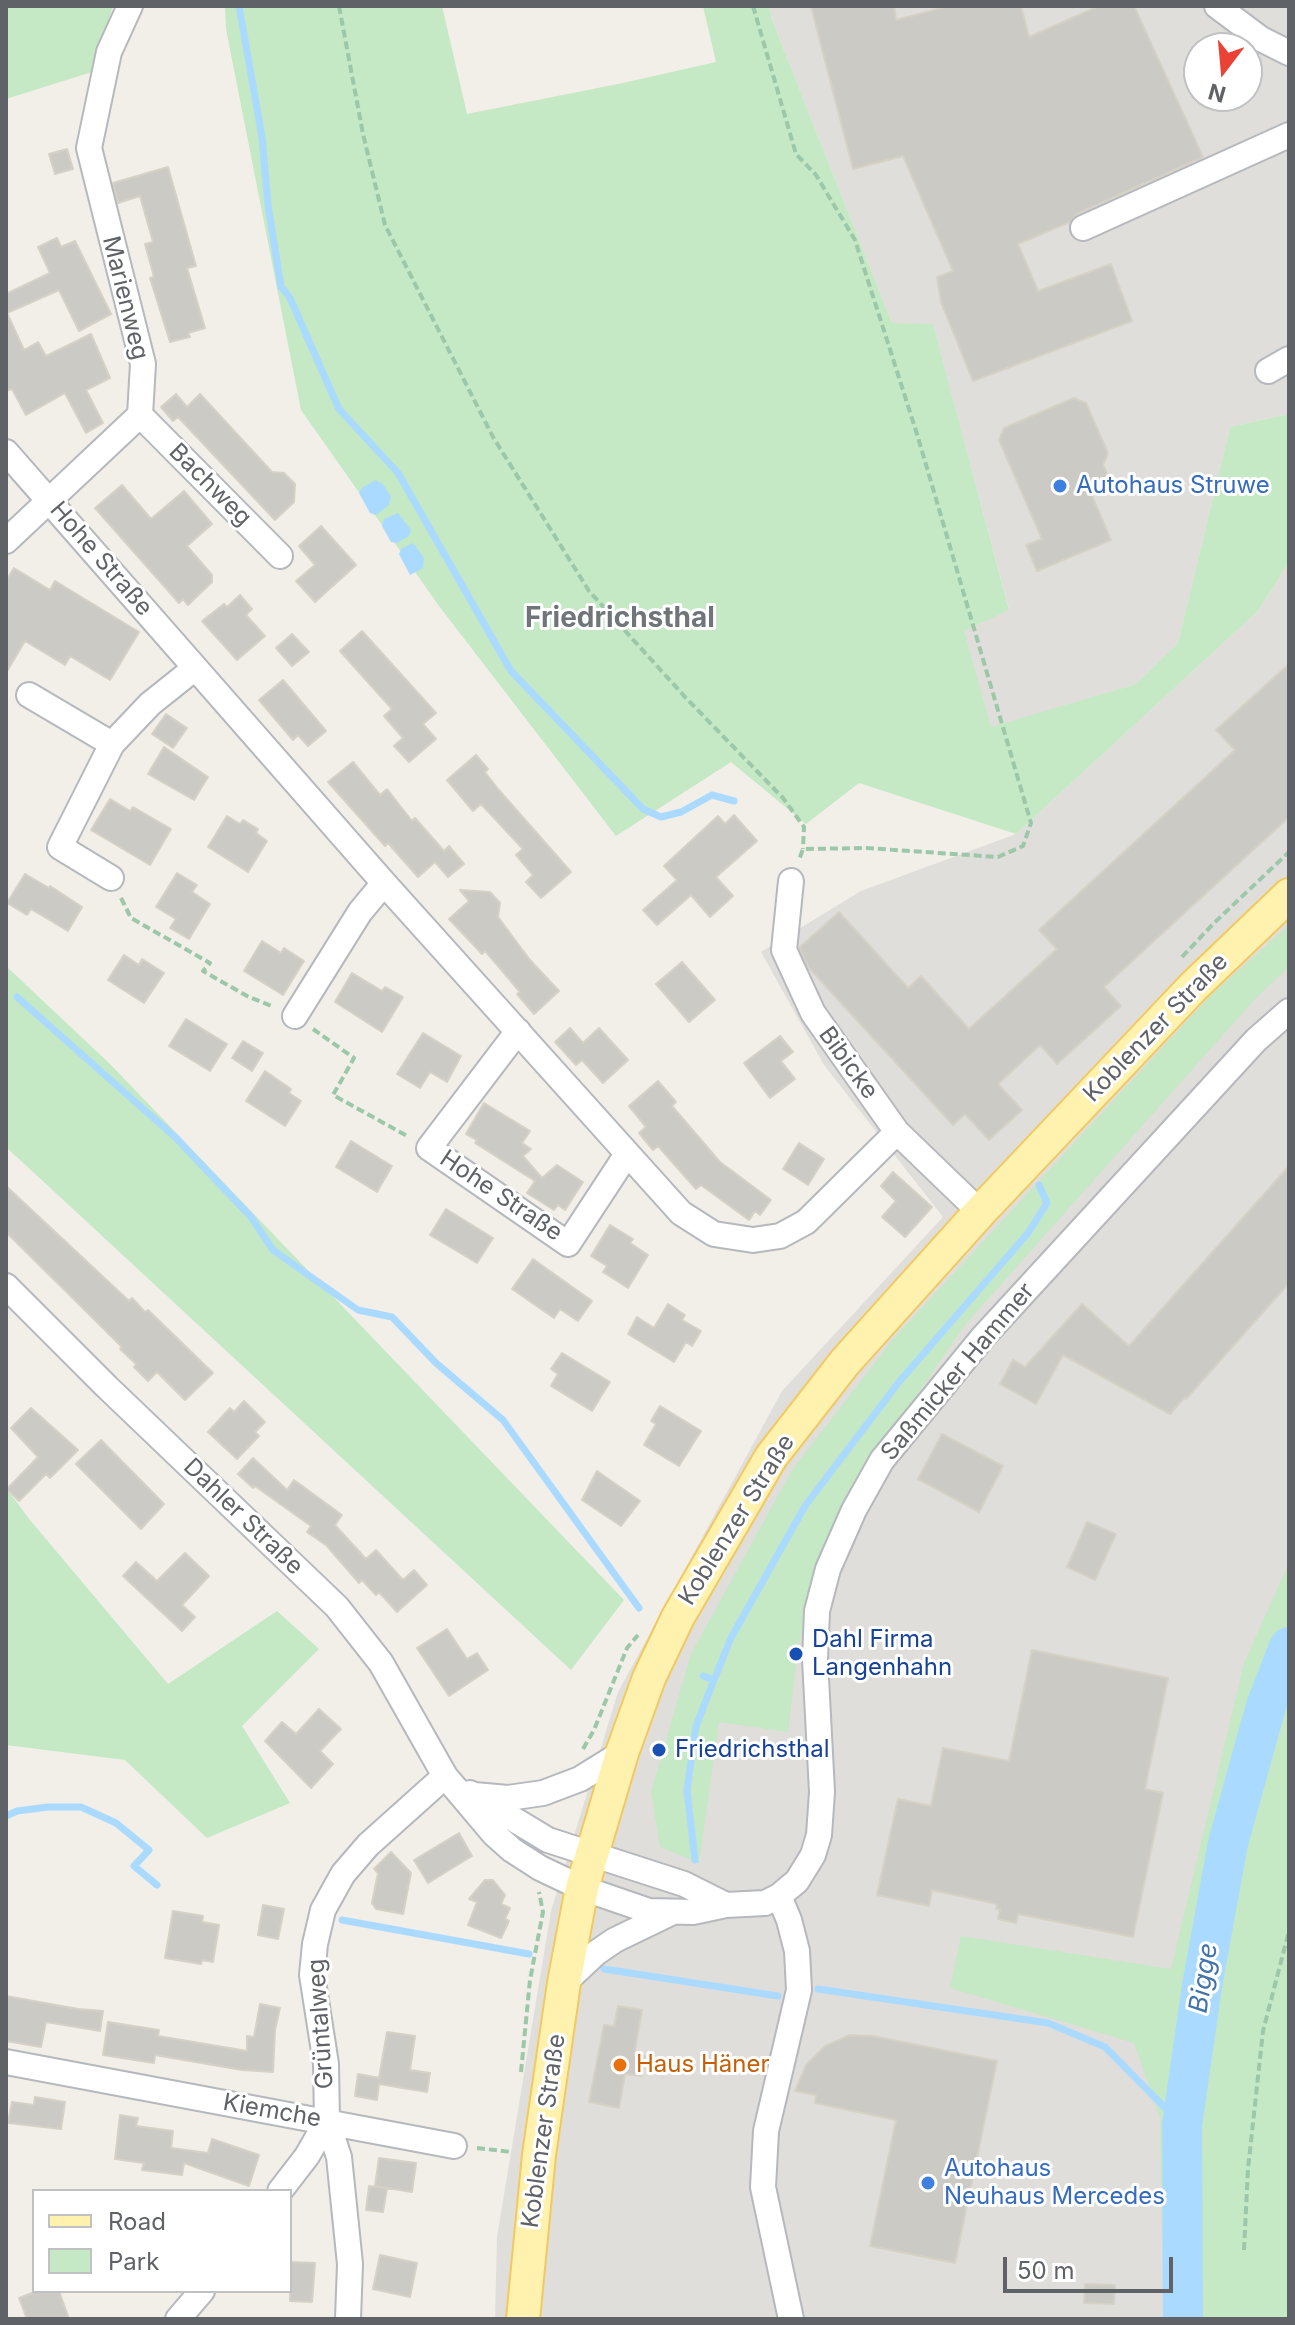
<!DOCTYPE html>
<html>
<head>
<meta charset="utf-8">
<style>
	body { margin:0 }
	#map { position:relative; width:1295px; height:2325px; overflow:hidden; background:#f1efe8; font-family:Inter,sans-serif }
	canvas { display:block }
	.frame { position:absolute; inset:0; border:8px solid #5f6368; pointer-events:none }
	.legend { position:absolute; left:32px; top:2189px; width:260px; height:104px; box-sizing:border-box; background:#fff; border:2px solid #bfc1c3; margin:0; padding:10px 14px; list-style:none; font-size:24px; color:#5f6368 }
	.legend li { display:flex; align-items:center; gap:16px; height:40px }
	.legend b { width:40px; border:2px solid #bfc1c3 }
	.north { position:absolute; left:1183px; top:32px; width:80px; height:80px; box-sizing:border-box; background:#fff; border:2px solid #bfc1c3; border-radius:50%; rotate:196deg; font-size:22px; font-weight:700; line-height:32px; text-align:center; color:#5f6368 }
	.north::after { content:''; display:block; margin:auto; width:28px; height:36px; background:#ea4335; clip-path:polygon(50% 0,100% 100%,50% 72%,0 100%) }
	.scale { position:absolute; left:1003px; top:2257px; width:170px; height:36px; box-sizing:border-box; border:4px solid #5f6368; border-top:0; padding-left:10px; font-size:24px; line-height:28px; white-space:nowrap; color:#5f6368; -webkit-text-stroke:6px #fff; paint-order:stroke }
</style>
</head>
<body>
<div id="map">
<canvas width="1295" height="2325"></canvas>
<div class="frame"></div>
<ul class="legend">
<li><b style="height:10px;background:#fff2af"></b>Road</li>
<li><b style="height:22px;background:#c5e8c5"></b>Park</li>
</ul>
<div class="north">N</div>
<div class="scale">50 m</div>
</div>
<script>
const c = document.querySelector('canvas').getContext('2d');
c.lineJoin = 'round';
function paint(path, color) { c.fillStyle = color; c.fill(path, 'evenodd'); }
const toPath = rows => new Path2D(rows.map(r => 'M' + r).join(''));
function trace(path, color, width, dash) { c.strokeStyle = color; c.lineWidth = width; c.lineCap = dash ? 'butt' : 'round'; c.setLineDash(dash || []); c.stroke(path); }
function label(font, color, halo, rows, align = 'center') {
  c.font = font + ' Inter,sans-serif'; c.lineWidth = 6; c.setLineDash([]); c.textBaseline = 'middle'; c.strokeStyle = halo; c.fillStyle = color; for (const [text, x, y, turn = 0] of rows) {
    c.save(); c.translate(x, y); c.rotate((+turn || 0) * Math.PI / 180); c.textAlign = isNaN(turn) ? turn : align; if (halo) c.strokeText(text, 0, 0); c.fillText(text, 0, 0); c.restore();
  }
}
paint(toPath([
	[769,6,1289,6,1289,414,1230,427,1178,643,1136,684,991,728,963,631,1009,609,933,325,892,323,772,20],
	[1199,48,1247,48,1247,96,1199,96],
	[1289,562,1289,2319,495,2319,497,2237,551,1911,618,1692,782,1391,943,1217,824,1065,761,952,861,891,1016,834,1258,611]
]), '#e0deda');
paint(toPath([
	[6,6,113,6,92,72,6,99],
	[225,6,442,6,467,114,623,83,716,62,703,6,769,6,772,20,892,323,933,324,1009,610,964,631,991,727,1136,684,1178,643,1230,427,1289,414,1289,562,1258,611,1016,834,859,783,806,824,731,762,616,836,439,606,301,410,226,29],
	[1289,925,1289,967,1255,999,964,1326,875,1456,818,1562,798,1647,788,1732,719,1722,699,1863,660,1847,651,1792,691,1654,792,1470,894,1338,1211,995],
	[6,966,111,1065,624,1600,571,1670,6,1147],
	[6,1488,30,1520,168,1684,277,1611,319,1649,242,1726,290,1803,207,1838,125,1760,6,1745],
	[1289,1563,1289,2319,1163,2319,1160,2118,1134,2043,950,1988,961,1936,1171,1969,1244,1663]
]), '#c5e8c5');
paint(toPath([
	[375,480,382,483,391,497,389,505,376,515,370,513,359,493,362,488],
	[398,513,411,530,409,536,397,543,391,542,382,526,384,519],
	[413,543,424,558,423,568,410,575,399,554,401,549]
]), '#aadaff');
trace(toPath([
	[239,6,262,137,268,205,281,287,289,296,339,409,398,473,511,671,643,809,661,817,681,812,712,795,734,801],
	[17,997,176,1138,251,1217,273,1250,358,1310,392,1317,436,1363,503,1420,639,1608],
	[714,1680,731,1638,805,1506,899,1382,1028,1233,1047,1203,1039,1185],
	[6,1816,17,1811,48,1807,81,1807,116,1823,149,1850,134,1866,157,1885],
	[695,1860,687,1790,696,1726,714,1680,703,1676],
	[342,1920,529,1954],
	[604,1969,778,1996],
	[818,1989,1048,2023,1105,2047,1182,2125]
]), '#aadaff', 7);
trace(toPath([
	[1183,2319,1182,2125,1202,1986,1228,1843,1266,1706,1289,1647]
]), '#aadaff', 40);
const building = toPath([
	[811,6,894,6,896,20,949,6,1021,6,1029,37,1099,6,1134,6,1203,157,1077,214,1070,222,1018,244,1038,291,1111,264,1132,321,973,381,941,302,937,277,953,271,903,156,853,169,811,6],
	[67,149,73,169,55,174,49,154,67,149],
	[168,167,196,266,187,268,205,328,188,333,190,337,170,342,150,278,154,277,145,244,153,242,140,196,118,203,113,183,168,167],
	[57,238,61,247,75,241,111,314,79,331,59,290,7,313,24,350,38,342,46,356,91,334,110,378,86,390,103,423,86,433,65,393,26,415,12,389,6,391,6,294,50,273,38,247,57,238],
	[176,394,187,407,200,394,272,472,284,473,295,484,294,502,275,520,178,417,173,421,161,407,176,394],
	[1074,398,1086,403,1108,453,1103,465,1111,482,1090,491,1111,540,1037,571,1026,545,1042,539,999,440,1004,428,1074,398],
	[122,485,151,519,184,491,212,524,187,546,212,575,212,582,188,605,183,599,179,603,95,508,122,485],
	[321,526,356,565,315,602,296,581,315,565,299,546,321,526],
	[14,568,50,590,55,581,139,632,110,680,70,656,65,665,25,641,6,673,6,581,14,568],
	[240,595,252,609,246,615,265,636,237,660,202,621,224,604,227,607,240,595],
	[362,631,436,713,423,724,436,739,409,762,394,746,403,738,384,716,392,709,340,651,362,631],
	[292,634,309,652,292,666,276,648,292,634],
	[1289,664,1289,817,1104,987,1121,1006,1057,1064,1040,1045,998,1084,1022,1110,989,1140,965,1114,953,1125,809,968,799,948,839,912,908,988,921,976,969,1029,1057,949,1039,930,1235,750,1216,730,1289,664],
	[283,680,326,731,308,746,298,735,293,740,259,700,283,680],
	[166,714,187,728,173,748,152,734,166,714],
	[164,747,208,777,194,800,148,774,164,747],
	[476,755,488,769,485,772,498,789,571,872,541,898,526,882,533,875,516,855,523,849,481,804,473,811,447,780,476,755],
	[353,762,380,795,387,789,412,821,415,818,444,851,449,846,464,864,448,877,435,862,418,877,388,843,385,846,328,782,353,762],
	[110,799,130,811,133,807,171,829,150,865,91,830,110,799],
	[734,815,757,841,716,877,733,896,710,917,691,895,657,925,643,910,677,880,664,866,718,816,725,824,734,815],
	[227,816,240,824,243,820,258,829,256,833,267,841,248,872,208,847,227,816],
	[177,873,197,885,192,892,210,904,189,939,170,928,176,919,156,907,177,873],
	[25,874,49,888,50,886,82,907,68,931,31,909,27,915,7,903,25,874],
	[460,890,490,892,500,903,498,917,530,960,559,991,534,1014,517,994,520,992,498,966,485,951,482,954,449,919,469,901,460,890],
	[262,941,281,953,284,948,304,961,283,995,244,971,262,941],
	[124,955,139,965,142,959,164,973,144,1003,108,980,124,955],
	[682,962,715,1000,689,1022,656,984,682,962],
	[352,973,382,991,385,987,403,997,382,1032,335,1002,352,973],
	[186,1019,227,1044,210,1071,169,1046,186,1019],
	[570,1028,583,1043,599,1028,628,1060,603,1083,582,1060,576,1065,555,1042,570,1028],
	[423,1033,461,1056,447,1082,430,1072,420,1088,397,1074,423,1033],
	[780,1036,793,1052,781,1061,795,1079,770,1098,744,1063,780,1036],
	[243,1041,263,1053,252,1071,232,1058,243,1041],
	[265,1071,291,1089,289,1093,301,1101,285,1126,246,1101,265,1071],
	[658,1081,676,1102,672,1106,720,1162,771,1200,760,1215,755,1211,749,1220,701,1185,696,1189,658,1146,653,1150,639,1133,646,1127,629,1106,658,1081],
	[484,1103,530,1131,522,1143,531,1149,523,1156,542,1178,557,1165,583,1182,565,1210,558,1205,554,1210,527,1193,535,1181,475,1143,477,1140,466,1134,484,1103],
	[351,1141,392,1166,377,1192,336,1167,351,1141],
	[799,1143,824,1159,808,1185,783,1169,799,1143],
	[1289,1166,1289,1283,1186,1399,1185,1397,1170,1414,1063,1355,1036,1404,1000,1384,1013,1360,1025,1367,1082,1304,1129,1346,1289,1166],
	[893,1172,932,1207,905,1237,882,1217,896,1201,881,1186,893,1172],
	[6,1186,129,1301,132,1298,145,1312,148,1310,213,1373,185,1400,157,1372,148,1381,134,1367,136,1364,120,1349,122,1347,6,1232,6,1186],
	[446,1209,493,1238,477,1263,430,1235,446,1209],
	[610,1225,633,1239,630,1243,648,1255,628,1288,603,1272,607,1266,591,1256,610,1225],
	[533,1259,592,1301,578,1321,560,1309,554,1318,512,1289,533,1259],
	[668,1304,685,1315,682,1320,701,1331,692,1346,686,1342,674,1362,628,1334,637,1317,654,1328,668,1304],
	[562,1353,610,1382,592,1411,551,1386,558,1374,551,1369,562,1353],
	[244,1401,265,1422,255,1432,259,1436,237,1459,208,1432,230,1408,234,1412,244,1401],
	[660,1406,701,1431,679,1466,644,1445,656,1424,651,1421,660,1406],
	[31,1408,78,1450,50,1478,46,1474,19,1501,7,1489,38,1457,11,1428,31,1408],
	[942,1434,1003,1466,979,1512,918,1479,942,1434],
	[101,1440,164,1504,141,1529,76,1464,101,1440],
	[253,1458,287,1490,294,1480,342,1515,335,1525,366,1559,376,1550,403,1580,414,1570,427,1585,397,1612,379,1592,376,1595,362,1580,359,1583,327,1546,307,1532,311,1526,255,1486,253,1488,238,1474,253,1458],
	[597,1471,640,1501,621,1526,582,1500,597,1471],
	[1087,1522,1116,1534,1095,1580,1067,1567,1087,1522],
	[185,1553,209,1576,182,1605,195,1617,182,1631,123,1576,136,1562,157,1581,185,1553],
	[447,1629,467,1659,477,1653,488,1670,449,1696,417,1648,447,1629],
	[1032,1650,1168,1678,1145,1789,1163,1793,1133,1937,1018,1914,1016,1923,998,1919,1000,1909,996,1909,997,1904,932,1890,929,1906,877,1895,898,1799,931,1806,943,1748,1009,1761,1032,1650],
	[319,1709,341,1729,320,1751,333,1764,311,1788,265,1741,282,1722,296,1734,319,1709],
	[459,1833,472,1856,428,1883,414,1860,459,1833],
	[391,1852,411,1873,403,1914,376,1909,372,1903,378,1873,374,1869,391,1852],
	[485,1880,493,1880,505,1895,501,1904,510,1908,505,1919,509,1921,501,1938,468,1925,477,1902,469,1899,485,1880],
	[263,1905,284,1909,278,1939,258,1935,263,1905],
	[173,1911,203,1916,202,1922,219,1925,213,1962,202,1960,201,1964,165,1958,173,1911],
	[6,1996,78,2009,103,2011,100,2031,46,2022,41,2047,6,2041,6,1996],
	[260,2004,280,2008,275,2030,273,2072,242,2070,155,2055,154,2063,103,2055,108,2022,159,2030,158,2036,247,2051,247,2036,254,2037,260,2004],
	[618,2006,642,2010,634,2055,645,2056,641,2076,625,2074,619,2108,589,2102,604,2025,614,2026,618,2006],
	[387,2032,415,2036,410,2070,430,2073,427,2092,379,2084,377,2100,355,2096,358,2074,379,2078,387,2032],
	[850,2035,873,2036,997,2061,955,2263,870,2246,896,2120,815,2103,816,2095,795,2091,806,2065,825,2046,850,2035],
	[35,2097,65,2102,61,2129,8,2123,12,2102,34,2105,35,2097],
	[120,2115,138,2118,136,2126,173,2131,171,2148,208,2153,212,2139,259,2155,249,2186,184,2163,182,2175,142,2170,144,2163,115,2159,120,2115],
	[379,2158,416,2163,412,2192,375,2186,379,2158],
	[369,2186,387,2188,383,2212,366,2210,369,2186],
	[380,2255,417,2263,410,2297,373,2289,380,2255],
	[291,2262,315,2263,312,2302,290,2301,291,2262],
	[1085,2284,1115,2285,1114,2304,1084,2303,1085,2284],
	[37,2291,59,2291,69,2319,27,2319,19,2298,37,2291]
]);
paint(building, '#cccac5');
trace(building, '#d6d1c6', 2);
const minor = toPath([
	[1217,6,1261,39,1289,53],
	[1083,228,1289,135],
	[1268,371,1289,359],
	[140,415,280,556],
	[6,452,384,883,681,1213,714,1234,753,1240,780,1236,806,1222,897,1132],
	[6,541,140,415,143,364,89,148,109,52,130,6],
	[29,695,112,744],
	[111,878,60,847,112,744,150,704,195,668],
	[791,881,784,950,813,1013,897,1132,980,1212],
	[295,1016,360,912,384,883],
	[518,1031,429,1148,568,1244,627,1154],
	[6,1286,107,1387,337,1607,381,1663,445,1776,494,1834,512,1850,540,1868,582,1888,649,1911,693,1912,726,1905,765,1903,779,1896,797,1881,813,1855,819,1835,822,1792,815,1659,817,1611,828,1569,854,1510,882,1460,983,1337,1256,1040,1289,1011],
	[470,1793,548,1840,684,1884,726,1905],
	[474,1795,508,1798,543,1793,580,1779,622,1753],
	[779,1896,789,1920,797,1951,799,1990,766,2131,763,2187,791,2319],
	[564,1983,596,1953,615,1940,671,1913],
	[6,2062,454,2146],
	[280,2191,307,2156,327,2121],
	[178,2319,202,2291],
	[348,2319,350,2264,339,2157,327,2121,326,2064,312,1975,315,1944,323,1910,343,1874,368,1845,445,1776]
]);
const major = toPath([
	[523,2319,539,2155,564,1983,582,1888,622,1753,649,1678,678,1617,771,1457,845,1362,980,1212,1193,987,1289,895]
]);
trace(minor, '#b5b8bc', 28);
trace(major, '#f2c960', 36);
trace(toPath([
	[339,6,363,134,385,225,493,437,589,591,686,698,783,798,804,827,803,849],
	[753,6,796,154,816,175,855,240,917,434,1031,823,1023,846,998,857,866,848,803,849,799,860],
	[121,898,131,918,210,963,203,971,247,996,274,1007],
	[1182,957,1214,923,1289,852],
	[313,1029,354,1058,333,1095,409,1137],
	[583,1749,594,1730,627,1648,638,1635],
	[521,2072,530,1980,543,1912,539,1892],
	[477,2148,512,2152],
	[1244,2250,1248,2169,1263,2031,1289,1931]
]), '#9cc7a9', 4, [8, 4]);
trace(minor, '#fff', 24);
trace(major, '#fff2af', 32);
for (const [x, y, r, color] of [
	[1060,486,8,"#3f7fe0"],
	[796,1654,8,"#1a4fb4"],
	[659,1750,8,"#1a4fb4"],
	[620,2065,8,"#e8710a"],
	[928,2183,8,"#3f7fe0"]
]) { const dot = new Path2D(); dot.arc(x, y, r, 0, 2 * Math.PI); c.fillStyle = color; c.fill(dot); trace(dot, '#fff', 3); }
label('24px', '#5f6368', '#fff', [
	["Marienweg",125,298,76],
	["Bachweg",210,485,45],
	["Hohe Straße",101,559,49],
	["Koblenzer Straße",1156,1028,-46],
	["Bibicke",848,1063,54],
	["Hohe Straße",501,1196,34],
	["Saßmicker Hammer",958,1372,-50],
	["Dahler Straße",243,1517,44],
	["Koblenzer Straße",737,1520,-58],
	["Grüntalweg",321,2024,-94],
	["Kiemche",272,2111,10],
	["Koblenzer Straße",544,2131,-82]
]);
label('24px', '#366cbe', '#fff', [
	["Autohaus Struwe",1076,486],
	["Autohaus",944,2169],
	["Neuhaus Mercedes",944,2197]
], 'left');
label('24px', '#164399', '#fff', [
	["Dahl Firma",812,1640],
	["Langenhahn",812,1668],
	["Friedrichsthal",675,1750]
], 'left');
label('24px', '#c56008', '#fff', [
	["Haus Häner",636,2065]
], 'left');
label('italic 26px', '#4174aa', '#fff', [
	["Bigge",1204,1978,-81]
]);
label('bold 28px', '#70757a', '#fff', [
	["Friedrichsthal",620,619]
]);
</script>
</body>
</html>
